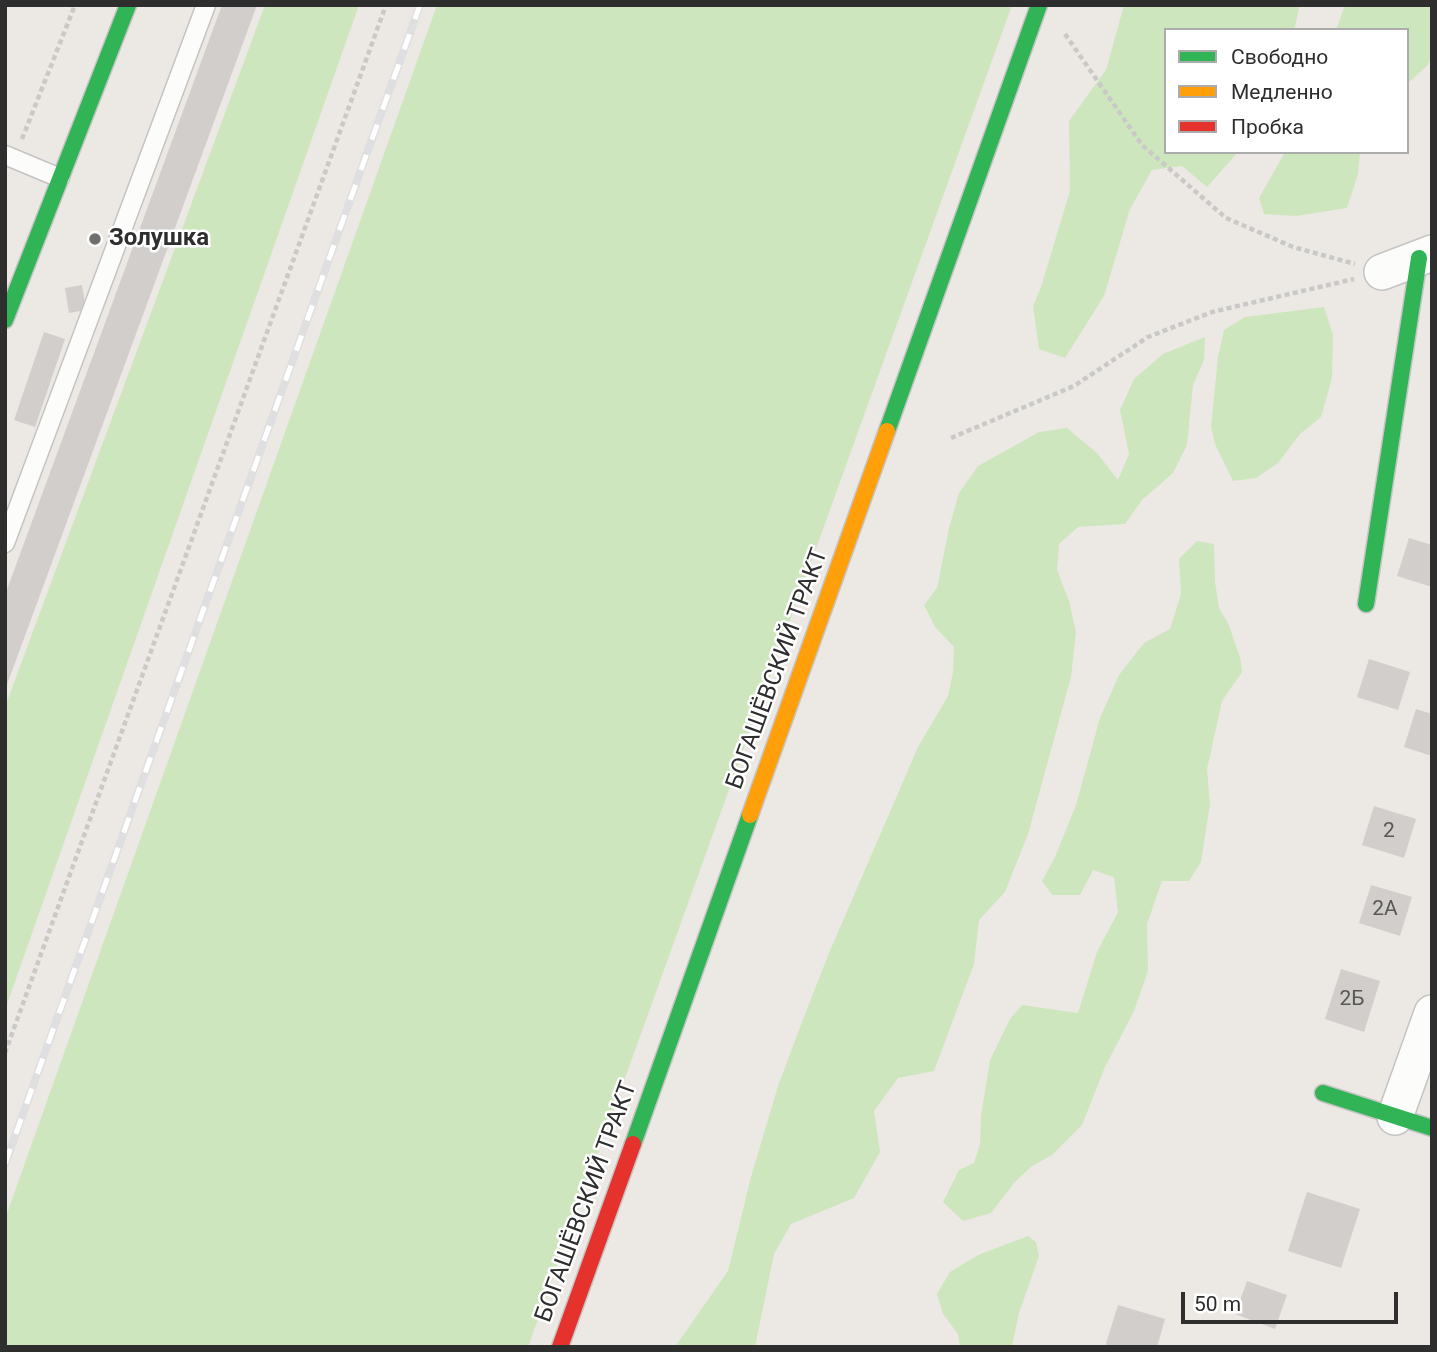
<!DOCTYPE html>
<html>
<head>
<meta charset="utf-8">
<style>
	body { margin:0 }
	#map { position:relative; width:1437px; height:1352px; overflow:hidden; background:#ece8e4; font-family:Roboto,sans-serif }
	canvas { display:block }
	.frame { position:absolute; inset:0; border:7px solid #2e2e2e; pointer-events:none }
	.legend { position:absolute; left:1164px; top:28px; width:245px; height:126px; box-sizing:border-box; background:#fff; border:2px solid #ababab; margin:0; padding:9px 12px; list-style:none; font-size:21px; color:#2e2e2e }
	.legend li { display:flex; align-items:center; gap:14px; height:35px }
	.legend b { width:35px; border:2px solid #ababab }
	.scale { position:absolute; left:1181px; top:1292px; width:217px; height:32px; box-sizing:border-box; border:4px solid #2e2e2e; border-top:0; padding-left:9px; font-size:21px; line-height:24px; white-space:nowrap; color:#2e2e2e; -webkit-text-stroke:5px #fff; paint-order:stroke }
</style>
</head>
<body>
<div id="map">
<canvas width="1437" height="1352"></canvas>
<div class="frame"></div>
<ul class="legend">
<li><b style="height:9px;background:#30b455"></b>Свободно</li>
<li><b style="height:9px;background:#ff9f0a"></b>Медленно</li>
<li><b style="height:9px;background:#e5322d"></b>Пробка</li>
</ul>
<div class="scale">50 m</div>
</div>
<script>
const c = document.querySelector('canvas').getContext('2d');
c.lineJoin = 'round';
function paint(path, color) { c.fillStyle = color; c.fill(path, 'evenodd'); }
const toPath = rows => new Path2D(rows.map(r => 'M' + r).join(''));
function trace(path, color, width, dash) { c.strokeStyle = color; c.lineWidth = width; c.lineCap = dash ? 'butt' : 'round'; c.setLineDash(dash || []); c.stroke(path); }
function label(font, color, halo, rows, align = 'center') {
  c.font = font + ' Roboto,sans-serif'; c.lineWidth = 5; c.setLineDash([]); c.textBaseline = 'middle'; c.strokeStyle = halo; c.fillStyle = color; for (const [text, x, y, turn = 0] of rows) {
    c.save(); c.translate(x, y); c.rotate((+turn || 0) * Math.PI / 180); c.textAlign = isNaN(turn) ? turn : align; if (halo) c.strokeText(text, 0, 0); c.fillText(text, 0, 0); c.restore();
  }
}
paint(toPath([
	[265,5,359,5,5,1010,5,707],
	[437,5,1012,5,528,1347,5,1347,5,1219],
	[1124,5,1300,5,1294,30,1166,30,1166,152,1238,152,1207,187,1182,166,1152,170,1130,209,1104,296,1065,358,1039,349,1033,306,1041,287,1070,191,1069,121,1106,70],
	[1345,5,1432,5,1432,56,1428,65,1407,84,1407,30,1336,30],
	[1285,152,1360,152,1358,174,1347,208,1296,216,1264,214,1259,198],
	[1324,307,1333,335,1332,378,1321,417,1300,434,1278,463,1256,478,1233,481,1215,444,1211,427,1218,357,1224,330,1245,317],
	[1205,337,1204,360,1193,385,1187,445,1173,473,1142,500,1125,524,1078,527,1059,544,1057,570,1069,601,1076,632,1071,677,1028,834,1005,892,979,920,974,964,934,1071,898,1078,874,1111,880,1152,854,1198,791,1224,774,1254,755,1347,675,1347,728,1271,751,1177,778,1086,800,1027,829,953,918,747,948,696,953,672,954,647,935,627,924,605,937,588,949,528,959,493,978,466,1039,432,1067,428,1097,453,1118,480,1129,454,1120,410,1134,379,1163,354],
	[1197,541,1214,544,1215,582,1219,608,1228,623,1240,657,1242,672,1222,701,1207,769,1210,804,1201,862,1189,881,1162,881,1147,924,1148,971,1134,1011,1105,1067,1082,1125,1052,1155,1032,1166,1014,1183,991,1213,963,1221,943,1202,959,1170,974,1163,980,1144,981,1116,990,1060,1010,1019,1022,1005,1078,1013,1097,952,1118,912,1114,877,1093,870,1080,895,1052,895,1042,881,1055,857,1076,805,1100,718,1119,675,1144,643,1170,629,1181,594,1179,559],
	[1028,1236,1036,1242,1039,1256,1019,1313,1012,1347,960,1347,958,1334,943,1314,937,1294,950,1272,978,1255]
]), '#cee6be');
paint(toPath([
	[222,5,257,5,5,690,5,595],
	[82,285,86,310,69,313,65,288],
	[44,332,65,339,35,427,14,420],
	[1409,538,1432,545,1432,587,1397,576],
	[1369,659,1410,672,1398,710,1357,697],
	[1416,709,1432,714,1432,756,1404,747],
	[1374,806,1416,819,1404,858,1362,845],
	[1371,885,1412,897,1400,936,1359,923],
	[1341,969,1380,981,1364,1032,1325,1019],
	[1307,1192,1360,1209,1341,1268,1288,1251],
	[1247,1281,1287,1295,1275,1329,1235,1314],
	[1118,1305,1165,1319,1157,1347,1105,1347]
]), '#d1cecb');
const lane = toPath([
	[5,155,60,178],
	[5,543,206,5]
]);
const street = toPath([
	[1382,272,1432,253],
	[1395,1117,1432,1013]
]);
const fast = toPath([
	[5,320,128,5],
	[887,431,1039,5],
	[1366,604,1419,258],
	[1323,1093,1432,1128],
	[633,1144,750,815]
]);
const slow = toPath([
	[750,815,887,431]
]);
const jam = toPath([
	[560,1347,633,1144]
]);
trace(lane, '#c5c4c5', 21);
trace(street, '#c5c4c5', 38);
trace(fast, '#c5c4c5', 19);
trace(slow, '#c5c4c5', 19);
trace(jam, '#c5c4c5', 19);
trace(toPath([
	[1065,34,1142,145,1226,218,1293,247,1355,264],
	[22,139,75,5],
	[951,438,1074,386,1148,337,1212,312,1354,279],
	[5,1053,386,5]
]), '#c9c9c8', 4.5, [5, 3.5]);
trace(lane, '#fcfcfb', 18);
trace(street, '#fcfcfb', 35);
trace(fast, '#30b455', 16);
trace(slow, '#ff9f0a', 16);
trace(jam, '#e5322d', 16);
const rail = toPath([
	[5,1164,420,5]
]);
trace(rail, '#dfdfe1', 8);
trace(rail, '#fff', 5, [16]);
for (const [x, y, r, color] of [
	[95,239,7,"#706f6e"]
]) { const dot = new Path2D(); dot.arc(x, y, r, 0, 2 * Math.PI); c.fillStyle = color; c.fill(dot); trace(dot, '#fff', 2.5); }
label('21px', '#585857', null, [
	["2",1389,832],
	["2А",1385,910],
	["2Б",1352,1000]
]);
label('bold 24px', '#2e2e2e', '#fff', [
	["Золушка",109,239]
], 'left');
label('24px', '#2e2e2e', '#fff', [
	["БОГАШЁВСКИЙ ТРАКТ",778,669,-70],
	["БОГАШЁВСКИЙ ТРАКТ",587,1202,-70]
]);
</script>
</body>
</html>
